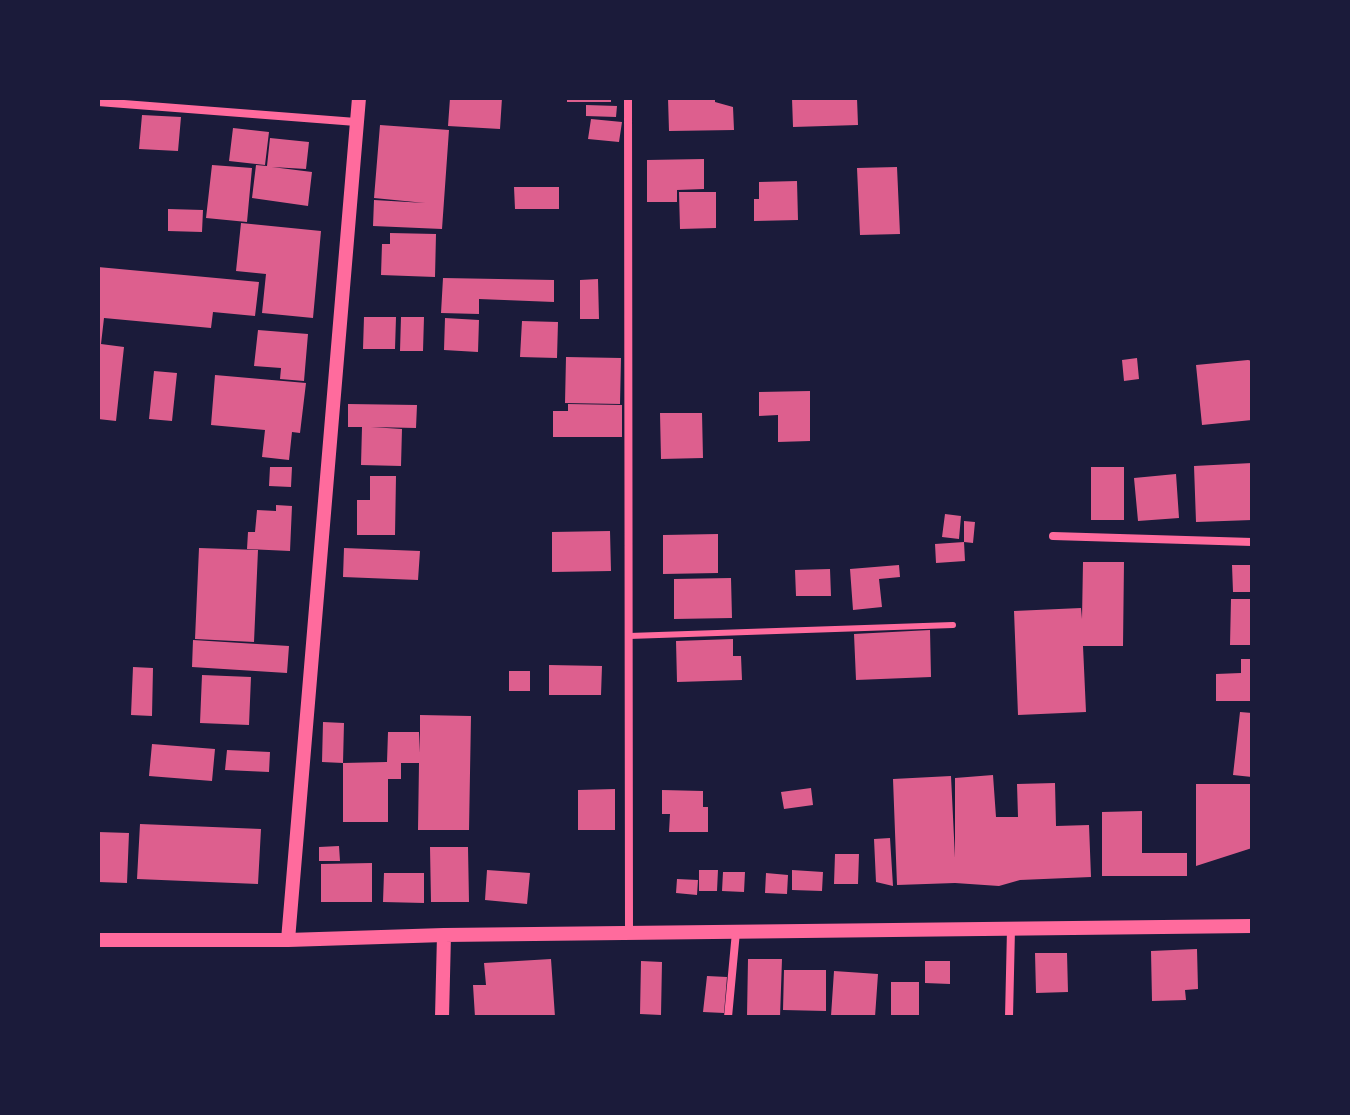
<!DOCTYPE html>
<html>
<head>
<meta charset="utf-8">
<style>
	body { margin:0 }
	#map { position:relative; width:1350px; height:1115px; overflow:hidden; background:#1b1b3a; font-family:"DejaVu Sans",sans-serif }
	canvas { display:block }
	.frame { position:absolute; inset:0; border:100px solid #1b1b3a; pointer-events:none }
</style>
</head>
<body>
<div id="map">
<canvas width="1350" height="1115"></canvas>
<div class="frame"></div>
</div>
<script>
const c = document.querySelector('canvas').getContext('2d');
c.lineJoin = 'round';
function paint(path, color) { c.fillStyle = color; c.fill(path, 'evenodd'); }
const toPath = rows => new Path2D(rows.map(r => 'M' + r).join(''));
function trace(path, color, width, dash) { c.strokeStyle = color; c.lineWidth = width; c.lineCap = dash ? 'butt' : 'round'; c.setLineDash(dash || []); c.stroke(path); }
paint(toPath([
	[450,98,502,98,500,129,448,126],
	[567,98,611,98,611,102,567,102],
	[668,98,715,98,715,102,733,107,734,130,669,131],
	[792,98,857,98,858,125,793,127],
	[586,105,617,106,616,117,586,116],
	[142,115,181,117,178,151,139,149],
	[591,119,622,122,619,142,588,139],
	[380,125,449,130,442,229,373,226,374,200,425,203,374,198],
	[233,128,269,132,265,165,229,161],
	[270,138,309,142,306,169,272,167,312,172,308,206,252,198,256,165,267,166],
	[704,159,704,189,677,190,677,202,647,202,647,160],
	[212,165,252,168,247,222,206,218],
	[897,167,900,234,860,235,857,168],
	[797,181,798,220,754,221,754,199,759,199,759,182],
	[514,187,559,187,559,209,515,209],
	[679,192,716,192,716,228,680,229],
	[168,209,203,210,202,232,168,231],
	[241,223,321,231,313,318,262,313,266,274,236,271],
	[390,233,436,234,435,277,381,275,382,244,390,244],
	[98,267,259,282,255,316,213,312,211,328,104,318,101,344,124,347,116,421,98,419],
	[443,278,554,280,554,302,479,299,479,314,441,313],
	[598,279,599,319,580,319,580,280],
	[364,317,396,317,395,349,363,349],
	[401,317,424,317,423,351,400,351],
	[445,318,479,320,478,352,444,350],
	[522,321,558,322,557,358,520,357],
	[258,330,308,334,304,381,280,379,281,368,254,366],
	[566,357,621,358,620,404,565,403],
	[1137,358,1139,379,1124,381,1122,360],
	[1248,360,1252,361,1252,420,1202,425,1196,365],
	[154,371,177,373,172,421,149,419],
	[215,375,306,383,300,433,292,432,289,460,262,457,265,430,211,425],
	[810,391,810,441,778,442,778,415,759,416,759,392],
	[348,404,417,405,416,428,371,427,402,429,401,466,361,465,362,427,348,427],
	[568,404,622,405,622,437,553,437,553,411,568,411],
	[660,413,702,413,703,458,661,459],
	[1252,463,1252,520,1196,522,1194,466],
	[270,467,292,467,291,487,269,486],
	[1091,467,1124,467,1124,520,1091,520],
	[1176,474,1179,518,1138,521,1134,478],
	[370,476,396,476,395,535,357,535,357,500,370,500],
	[276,505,292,506,290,551,247,549,248,532,255,532,257,510,276,511],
	[945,514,961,516,959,539,942,537],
	[964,521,975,522,973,543,964,542,965,561,936,563,935,544,964,542],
	[610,531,611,571,552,572,552,532],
	[718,534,718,573,663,574,663,535],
	[199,548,258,550,254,642,195,639],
	[344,548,420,551,418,580,343,577],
	[1083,562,1124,562,1123,646,1083,646,1086,712,1018,715,1014,611,1081,608,1082,619],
	[899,565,900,577,879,579,882,607,853,610,850,569],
	[1232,565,1252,565,1252,592,1233,592],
	[830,569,831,596,796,596,795,570],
	[731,578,732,618,674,619,674,579],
	[1231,599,1252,599,1252,645,1230,645],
	[930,630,931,677,856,680,854,634],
	[733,639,733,656,741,656,742,680,677,682,676,641],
	[193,640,289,646,287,673,192,667],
	[1241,659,1252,659,1252,701,1216,701,1216,674,1241,673],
	[549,665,602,666,601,695,549,695],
	[133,667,153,668,152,716,131,715],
	[509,671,530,671,530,691,509,691],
	[202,675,251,677,249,725,200,723],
	[1240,712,1252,713,1252,777,1233,775],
	[420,715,471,716,469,830,418,830,419,763,401,763,401,779,388,779,388,822,343,822,343,763,387,762,388,732,419,732,420,753],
	[323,722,344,723,343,763,322,762],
	[152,744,215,749,212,781,149,776],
	[227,750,270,752,269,772,225,770],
	[993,775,996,817,1018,817,1017,784,1055,783,1056,826,1089,825,1091,877,1020,880,999,886,955,883,897,885,893,779,951,776,955,858,955,778],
	[1196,784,1252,784,1252,848,1196,866],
	[811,788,813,805,784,809,781,792],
	[615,789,615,830,578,830,578,790],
	[662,790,703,791,703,807,708,807,708,832,669,832,670,814,662,814],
	[1142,811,1142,853,1187,853,1187,876,1102,876,1102,812],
	[140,824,261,829,258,884,137,879],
	[98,832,129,833,127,883,98,882],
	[890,838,893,886,876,882,874,839],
	[339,846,340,861,319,861,319,847],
	[430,847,468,847,469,902,431,902],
	[835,854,859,854,858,884,834,884],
	[372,863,372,902,321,902,321,864],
	[487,870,530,873,527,904,485,900],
	[699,870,718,870,717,891,699,891],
	[792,870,823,872,822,891,792,890],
	[723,872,745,872,744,892,722,891],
	[384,873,424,873,424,903,383,902],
	[766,873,788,875,787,894,765,893],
	[677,879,698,880,697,895,676,893],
	[1197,949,1198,989,1185,990,1186,1000,1152,1001,1151,951],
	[1035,953,1067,953,1068,992,1036,993],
	[551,959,555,1017,475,1017,473,985,486,985,484,963],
	[748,959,782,959,780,1017,747,1016],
	[641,961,662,962,661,1015,640,1014],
	[925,961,950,961,950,984,925,983],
	[784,970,826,970,826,1011,783,1010],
	[834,971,878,974,875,1017,831,1016],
	[707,976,727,977,724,1013,703,1012],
	[891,982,919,982,919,1017,891,1017]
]), '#dd5f8e');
trace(toPath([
	[629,636,953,625]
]), '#ff6b9d', 6);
trace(toPath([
	[628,98,629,933],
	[98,102,356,122],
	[1053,536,1252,542],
	[728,1017,736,932],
	[1009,1017,1011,929]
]), '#ff6b9d', 8);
trace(toPath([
	[98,940,288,940,444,935,1252,926],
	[288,940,359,98],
	[442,1017,444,935]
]), '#ff6b9d', 14);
</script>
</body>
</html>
